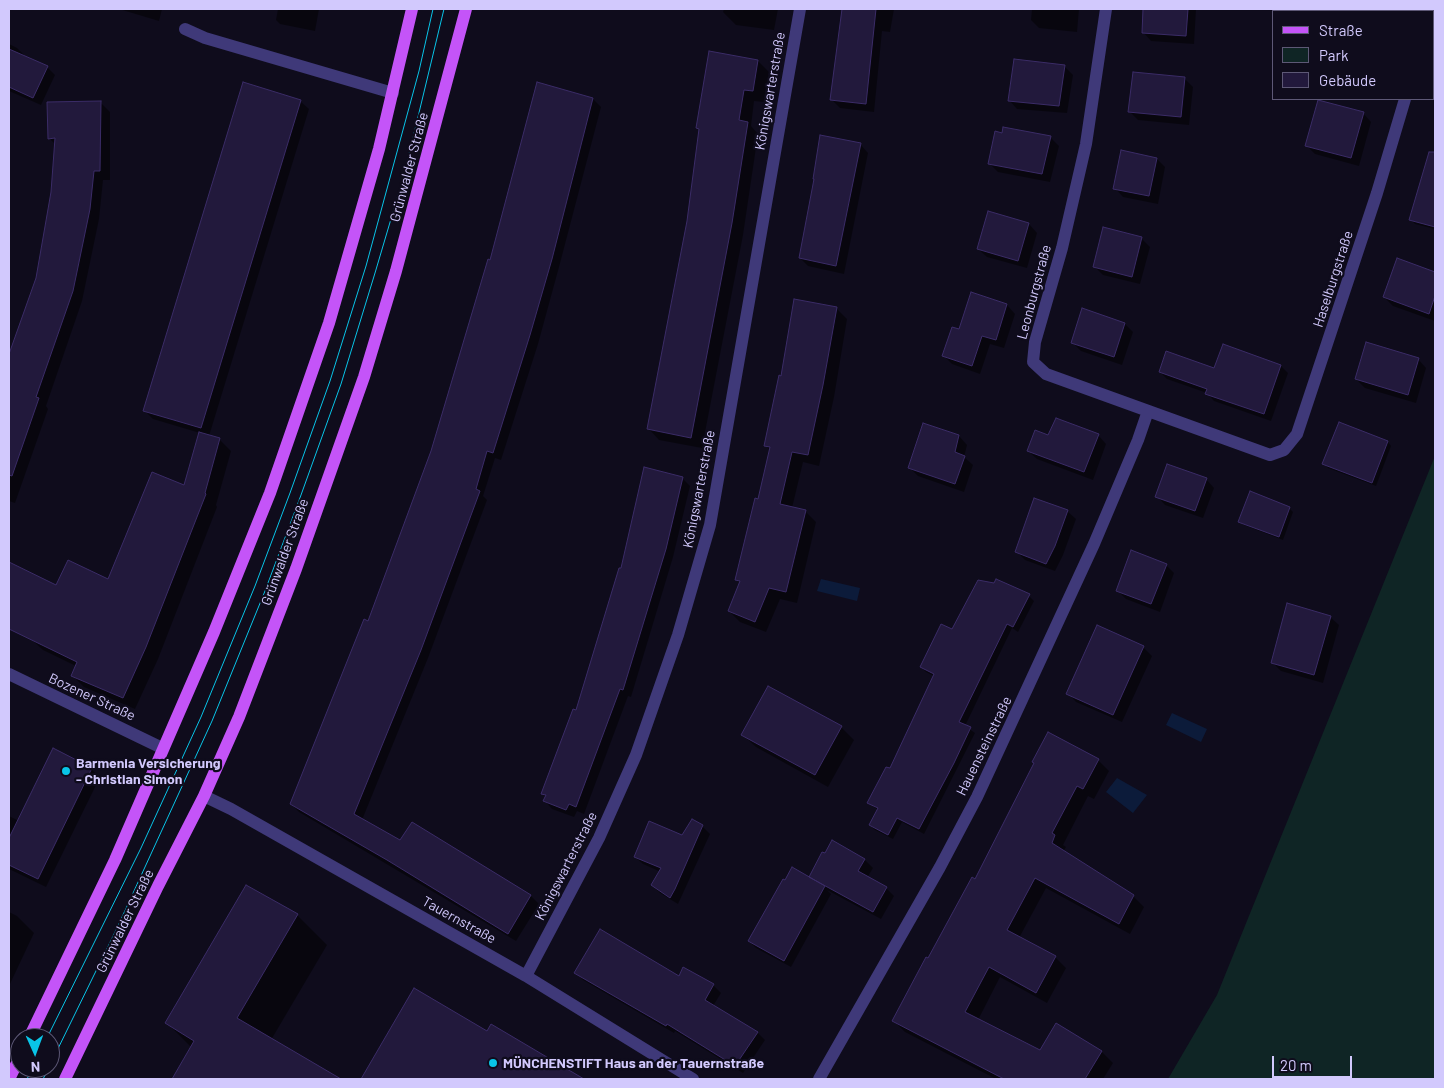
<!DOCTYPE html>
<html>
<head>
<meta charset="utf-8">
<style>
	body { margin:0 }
	#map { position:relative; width:1444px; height:1088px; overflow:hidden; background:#0f0c1c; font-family:Barlow,sans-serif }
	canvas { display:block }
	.frame { position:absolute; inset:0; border:10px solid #d2c9fd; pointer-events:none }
	.legend { position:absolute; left:1272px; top:10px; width:162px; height:90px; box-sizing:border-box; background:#0f0c1c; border:1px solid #5d5876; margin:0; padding:6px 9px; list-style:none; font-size:15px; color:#d2c9fd }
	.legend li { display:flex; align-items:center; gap:10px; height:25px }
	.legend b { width:25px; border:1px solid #5d5876 }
	.north { position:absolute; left:10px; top:1028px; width:50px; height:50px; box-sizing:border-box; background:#0f0c1c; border:1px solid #5d5876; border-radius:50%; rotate:178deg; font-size:14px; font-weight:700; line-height:20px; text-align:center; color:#d2c9fd }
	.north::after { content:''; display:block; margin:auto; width:18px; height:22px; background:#09c5e8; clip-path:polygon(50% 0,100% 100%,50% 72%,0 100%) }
	.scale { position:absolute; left:1272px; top:1056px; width:80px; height:22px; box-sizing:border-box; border:2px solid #d2c9fd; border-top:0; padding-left:6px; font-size:15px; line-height:18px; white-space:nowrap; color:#d2c9fd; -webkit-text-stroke:4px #0f0c1c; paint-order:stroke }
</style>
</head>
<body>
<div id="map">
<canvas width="1444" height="1088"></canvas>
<div class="frame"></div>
<ul class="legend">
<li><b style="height:6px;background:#c454f8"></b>Straße</li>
<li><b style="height:14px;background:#0f2525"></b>Park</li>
<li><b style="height:14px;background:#22193c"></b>Gebäude</li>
</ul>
<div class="north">N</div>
<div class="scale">20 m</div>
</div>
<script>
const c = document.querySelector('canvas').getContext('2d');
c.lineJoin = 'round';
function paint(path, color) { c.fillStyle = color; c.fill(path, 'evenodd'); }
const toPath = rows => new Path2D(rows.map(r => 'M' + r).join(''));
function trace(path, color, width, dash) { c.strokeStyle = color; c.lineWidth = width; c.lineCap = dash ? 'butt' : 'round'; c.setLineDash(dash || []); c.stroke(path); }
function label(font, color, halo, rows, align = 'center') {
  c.font = font + ' Barlow,sans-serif'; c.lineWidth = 4.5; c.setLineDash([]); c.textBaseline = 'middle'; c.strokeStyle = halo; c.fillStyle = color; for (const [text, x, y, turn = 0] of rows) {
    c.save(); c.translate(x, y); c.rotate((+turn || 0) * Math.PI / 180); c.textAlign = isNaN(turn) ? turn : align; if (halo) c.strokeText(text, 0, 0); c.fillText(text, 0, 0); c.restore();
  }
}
paint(toPath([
	[1435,456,1435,1079,1168,1079,1217,995]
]), '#0f2525');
paint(toPath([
	[821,579,860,588,857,601,817,591],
	[1172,713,1207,729,1201,742,1166,725],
	[1117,778,1147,795,1133,813,1106,792]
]), '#0c1b3a');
paint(toPath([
	[119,9,162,9,159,21],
	[278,9,319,9,315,31,280,24,276,20],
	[724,9,778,9,774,30,736,25,723,12],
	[844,9,894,9,890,32,882,31,874,112,840,108,832,100],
	[1032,9,1079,9,1077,32,1039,28,1031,20],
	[1144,9,1196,9,1194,44,1151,41,1143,32],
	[9,44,17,48,25,56,24,57,47,67,55,75,41,105,9,91],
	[710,53,758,61,769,72,764,102,754,101,751,126,758,134,743,235,702,448,659,440,648,428,688,221,700,131,697,128],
	[1015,61,1065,67,1073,75,1067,113,1017,109,1009,100],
	[1184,78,1193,87,1189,125,1138,120,1130,112],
	[593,99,601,107,559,267,538,344,501,460,495,458,483,496,487,500,428,658,362,820,400,842,412,823,531,896,539,904,516,941,299,812,291,804,369,622,432,451,491,261],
	[300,101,309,109,209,436,219,439,231,451,216,505,217,507,158,659,135,709,84,687,73,676,76,666,43,650,31,639,32,636,9,625,9,564,56,587,109,581,185,487,200,433,153,419,144,410],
	[100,102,110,112,110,180,103,180,99,219,82,301,46,406,48,409,15,503,9,501,9,358,37,279,49,217,56,145,49,138],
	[1363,113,1371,122,1359,166,1315,154,1306,145],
	[1050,137,1059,146,1050,182,998,172,989,163],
	[860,144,868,153,844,274,808,266,800,258],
	[1157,159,1165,167,1158,204,1123,197,1115,188],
	[1423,177,1435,180,1435,229,1415,224,1411,220],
	[1029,224,1037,233,1027,268,987,257,978,249],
	[1141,238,1150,247,1140,284,1103,275,1094,266],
	[1398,260,1435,273,1435,321,1393,306,1384,297],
	[972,294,1007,305,1015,314,1004,348,990,344,980,374,952,364,944,356,960,330],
	[836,308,847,319,834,397,819,466,803,462,792,508,805,511,816,522,797,603,780,599,766,632,740,622,729,611,741,584,737,580,771,451,765,445],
	[1125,324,1133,332,1122,365,1081,351,1072,342],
	[1418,359,1426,368,1416,403,1365,388,1356,379],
	[1281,366,1288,373,1271,421,1214,401,1207,393,1167,379,1160,372],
	[1098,435,1106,444,1093,480,1037,459,1028,451,1049,437],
	[959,436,967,445,964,457,973,465,964,492,918,476,909,467],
	[1388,442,1391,446,1376,486,1328,468,1324,464],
	[682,478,690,486,673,557,631,697,628,696,584,814,577,811,574,817,552,809,545,801,546,797,543,793,577,712,622,570],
	[1206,479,1214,488,1203,518,1165,505,1157,496],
	[1289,508,1293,512,1283,540,1244,525,1240,522],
	[1067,511,1076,519,1063,555,1055,571,1025,560,1017,552],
	[1166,565,1174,573,1160,612,1126,599,1117,590],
	[996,581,1029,596,1034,601,1018,632,1012,628,965,726,975,733,924,834,902,822,893,839,875,830,870,825,878,810,869,803,890,770,934,676,926,672,921,667],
	[1330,617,1339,625,1323,683,1281,671,1272,662],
	[1143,647,1152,656,1122,722,1076,702,1068,693],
	[841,727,854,740,828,787,756,747,743,735],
	[1098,760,1109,771,1094,799,1088,796,1063,845,1066,847,1063,852,1133,896,1144,907,1130,934,1046,888,1019,938,1055,957,1066,968,1047,1003,1000,977,978,1020,1041,1052,1057,1025,1102,1052,1113,1063,1103,1079,1016,1079,1009,1075,1007,1079,996,1079,905,1032,894,1021,928,960,976,881],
	[91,769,100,777,46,887,9,869,9,816,19,821],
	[702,826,710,834,678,904,660,893,652,885,661,872,643,864,635,857],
	[832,842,865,860,873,868,867,878,886,888,894,896,881,919,827,890,831,894,791,967,756,948,749,941,814,881],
	[9,912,17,916,34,933,9,986],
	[297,915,327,945,271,1040,339,1079,173,1079,192,1048,167,1023],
	[684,969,713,985,721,993,713,1006,758,1033,765,1040,743,1073,675,1031,674,1033,583,980,575,972,679,977],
	[414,990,488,1032,555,1064,570,1079,362,1079]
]), '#0007');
const building = toPath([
	[842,9,876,9,866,104,830,100,842,9],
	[1143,9,1188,9,1186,36,1142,33,1143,9],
	[9,49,48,66,33,98,9,87,9,49],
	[709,51,758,60,753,91,744,90,739,120,748,122,732,223,691,438,647,429,687,221,699,129,696,128,709,51],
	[1014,59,1065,65,1059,106,1008,101,1014,59],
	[1133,72,1185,77,1181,117,1128,112,1133,72],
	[243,82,301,100,201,428,143,411,243,82],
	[537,82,593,98,552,259,530,335,493,453,487,451,476,489,480,491,421,650,354,814,400,840,412,822,531,895,508,934,387,860,290,804,364,619,368,621,431,451,488,259,490,260,537,82],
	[1318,100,1364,112,1351,158,1305,146,1318,100],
	[101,101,100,171,94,171,90,209,73,291,36,397,39,398,12,476,9,475,9,354,36,278,51,192,55,138,48,139,47,102,101,101],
	[1003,127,1051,136,1042,174,988,164,995,131,1002,133,1003,127],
	[820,135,861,143,836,266,799,258,814,179,813,179,820,135],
	[1121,150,1157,158,1149,196,1113,189,1121,150],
	[1429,152,1435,152,1435,227,1409,220,1429,152],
	[988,211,1029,223,1018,261,977,249,988,211],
	[1103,227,1142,237,1132,277,1093,267,1103,227],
	[1397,258,1435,272,1435,296,1429,314,1383,297,1397,258],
	[971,292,1007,304,996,340,982,336,972,366,942,356,952,327,959,329,971,292],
	[794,299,837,307,823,385,808,455,792,452,780,504,806,510,786,592,769,588,755,622,728,611,740,581,735,580,755,498,758,499,770,447,764,446,779,375,781,376,794,299],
	[1082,308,1125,323,1114,357,1071,343,1082,308],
	[1366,342,1419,358,1408,395,1355,379,1366,342],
	[1223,344,1281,365,1264,414,1205,394,1207,389,1159,372,1166,351,1214,368,1223,344],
	[1056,418,1099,434,1084,472,1027,451,1035,430,1048,435,1056,418],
	[1339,422,1388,441,1372,483,1322,464,1339,422],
	[923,423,959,435,955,452,965,456,955,484,908,468,923,423],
	[199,432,220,438,205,493,206,494,146,647,123,698,71,676,77,662,9,629,9,562,56,585,68,560,108,579,152,472,184,485,199,432],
	[1167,464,1207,478,1195,511,1155,497,1167,464],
	[644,467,683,477,666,549,623,690,620,689,576,807,569,804,566,810,543,801,546,795,541,794,573,709,576,710,619,568,621,568,644,467],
	[1250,491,1290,507,1279,537,1238,522,1250,491],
	[1034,498,1068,510,1055,546,1046,564,1015,552,1034,498],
	[1131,550,1167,564,1151,604,1116,591,1131,550],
	[996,579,1030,594,1013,627,1007,624,959,722,971,727,954,763,919,829,897,818,888,835,869,825,878,808,867,803,886,767,890,768,934,674,920,667,941,624,952,629,978,580,994,583,996,579],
	[1287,603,1331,616,1314,675,1271,663,1287,603],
	[1097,625,1144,646,1113,715,1066,694,1097,625],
	[768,686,842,726,815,775,741,735,768,686],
	[1048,732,1099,759,1083,789,1077,786,1052,833,1055,835,1052,843,1134,895,1119,924,1035,878,1007,930,1056,956,1036,993,989,967,965,1012,1040,1050,1056,1023,1102,1051,1085,1079,1004,1079,892,1021,926,957,928,958,972,877,975,879,1034,763,1032,762,1048,732],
	[53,748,92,768,38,879,9,865,9,838,53,748],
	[692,819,703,825,675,889,670,898,651,885,661,868,634,857,649,821,682,835,692,819],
	[832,840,865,859,858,871,887,887,873,912,809,877,822,852,825,853,832,840],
	[792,867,825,886,784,961,748,941,783,879,785,880,792,867],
	[246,885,298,914,237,1018,341,1079,172,1079,194,1041,165,1023,246,885],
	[600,929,679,976,683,967,714,984,705,1000,758,1032,735,1066,667,1024,666,1026,574,973,600,929],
	[414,988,487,1031,491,1024,584,1079,361,1079,414,988]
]);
paint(building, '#22193c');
trace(building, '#3b2c67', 1);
trace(toPath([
	[1106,9,1086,144,1062,248,1035,342,1033,362,1046,374,1270,455,1284,450,1297,434,1377,193,1405,99],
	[1429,11,1429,9],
	[185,29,205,38,393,93],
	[9,674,162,748],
	[204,796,231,809,526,976,693,1079],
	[526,976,599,838,636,755,678,635,710,525,800,9],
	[819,1079,940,867,977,797,1094,544,1138,440,1148,411]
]), '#3f3979', 12);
trace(toPath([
	[29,1038,115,860,214,632,270,493,329,323,379,149,412,9],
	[9,1079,20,1057],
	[65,1079,158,886,204,796,239,717,296,569,364,377,396,271,466,9]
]), '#c454f8', 12);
trace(toPath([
	[47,1038,141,848,201,717,255,586,290,493,330,381,366,266,419,71,433,9],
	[50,1065,117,928,212,721,265,591,301,495,341,384,375,273,404,175,444,9],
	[27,1079,33,1068],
	[43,1079,49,1068]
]), '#09c5e8', 1);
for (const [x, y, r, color] of [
	[66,771,5,"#09c5e8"],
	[493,1063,5,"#09c5e8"]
]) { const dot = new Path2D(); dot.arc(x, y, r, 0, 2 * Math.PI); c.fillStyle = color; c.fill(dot); trace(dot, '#0f0c1c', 2); }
label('14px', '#d2c9fd', '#0f0c1c', [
	["Königswarterstraße",770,91,-80],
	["Grünwalder Straße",409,167,-75],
	["Haselburgstraße",1333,279,-72],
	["Leonburgstraße",1034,292,-75],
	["Königswarterstraße",699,489,-79],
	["Grünwalder Straße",285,552,-70],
	["Bozener Straße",92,697,25],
	["Hauensteinstraße",984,746,-64],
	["Königswarterstraße",566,866,-63],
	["Tauernstraße",459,920,29],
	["Grünwalder Straße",125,921,-64]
]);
label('bold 14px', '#d2c9fd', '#0f0c1c', [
	["Barmenia Versicherung",76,763],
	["- Christian Simon",76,779],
	["MÜNCHENSTIFT Haus an der Tauernstraße",503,1063]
], 'left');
</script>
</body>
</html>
